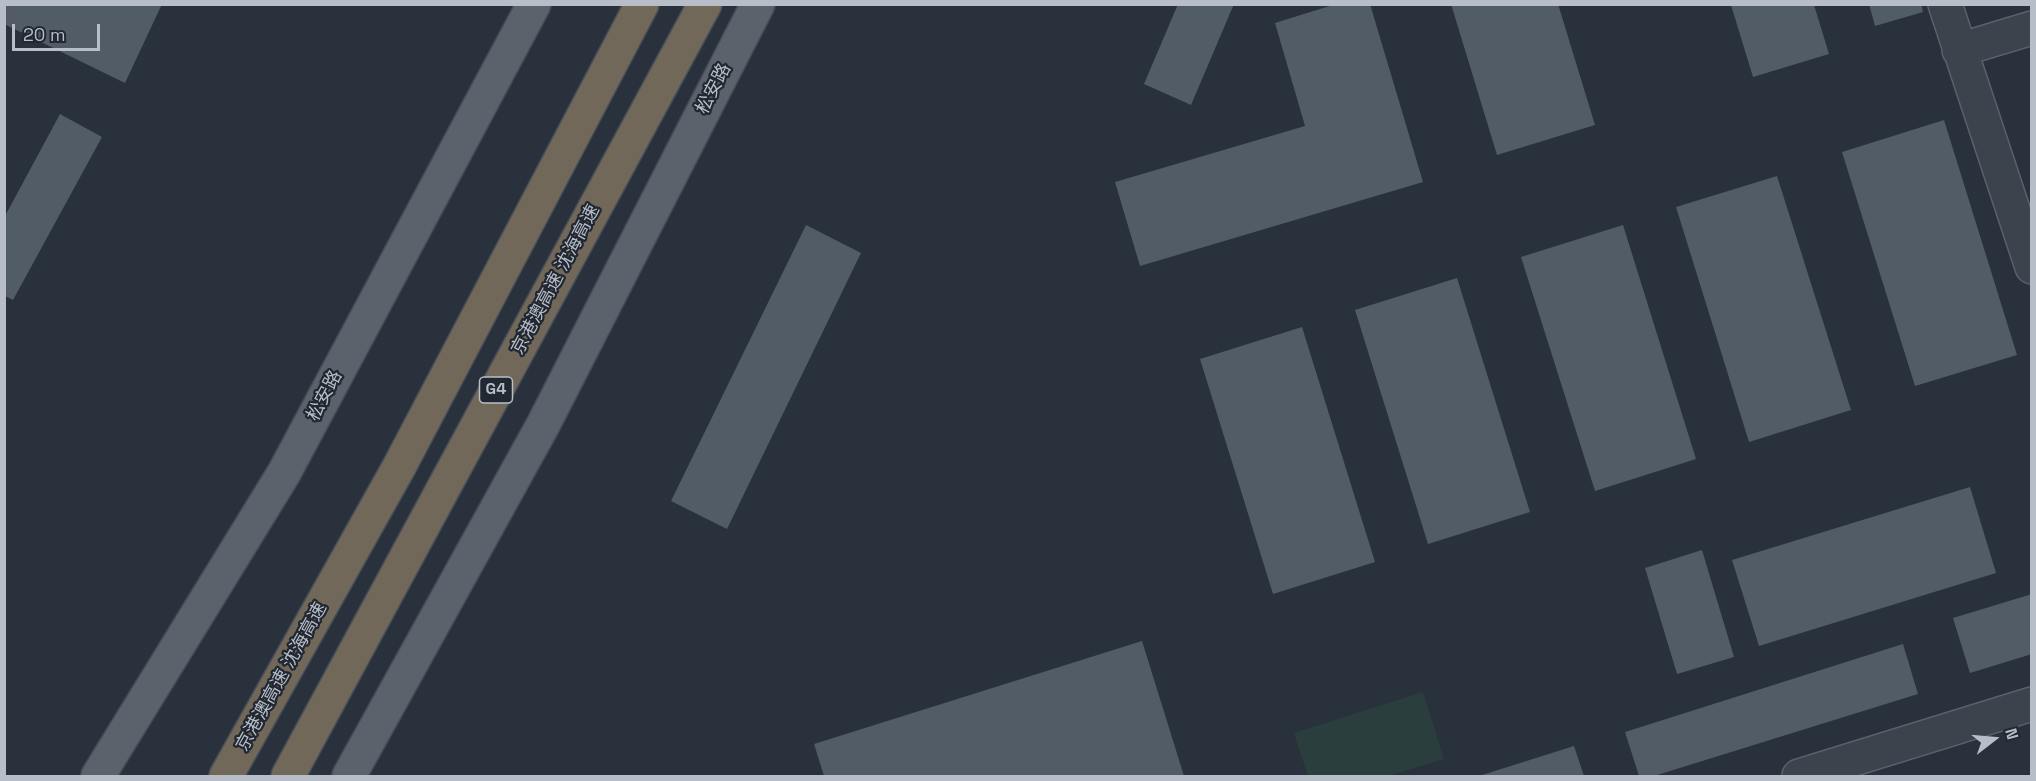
<!DOCTYPE html>
<html>
<head>
<meta charset="utf-8">
<style>
	body { margin:0 }
	#map { position:relative; width:2036px; height:781px; overflow:hidden; background:#28313c; font-family:"Space Grotesk",sans-serif }
	canvas { display:block }
	.frame { position:absolute; inset:0; border:6px solid #b8bec8; pointer-events:none }
	.north { position:absolute; left:1964px; top:709px; width:60px; height:60px; -webkit-text-stroke:4px #212832; paint-order:stroke; rotate:74deg; font-size:16px; font-weight:700; line-height:24px; text-align:center; color:#b8bec8 }
	.north::after { content:''; display:block; margin:auto; width:21px; height:27px; background:#b8bec8; clip-path:polygon(50% 0,100% 100%,50% 72%,0 100%) }
	.scale { position:absolute; left:12px; top:24px; width:88px; height:27px; box-sizing:border-box; border:3px solid #b8bec8; border-top:0; padding-left:8px; font-size:18px; line-height:21px; white-space:nowrap; color:#b8bec8; -webkit-text-stroke:4px #212832; paint-order:stroke }
</style>
</head>
<body>
<div id="map">
<canvas width="2036" height="781"></canvas>
<div class="frame"></div>
<div class="north">N</div>
<div class="scale">20 m</div>
</div>
<script>
const c = document.querySelector('canvas').getContext('2d');
c.lineJoin = 'round';
function paint(path, color) { c.fillStyle = color; c.fill(path, 'evenodd'); }
const toPath = rows => new Path2D(rows.map(r => 'M' + r).join(''));
function trace(path, color, width, dash) { c.strokeStyle = color; c.lineWidth = width; c.lineCap = dash ? 'butt' : 'round'; c.setLineDash(dash || []); c.stroke(path); }
function label(font, color, halo, rows, align = 'center') {
  c.font = font + ' "Space Grotesk","Noto Sans SC",sans-serif'; c.lineWidth = 4.5; c.setLineDash([]); c.textBaseline = 'middle'; c.strokeStyle = halo; c.fillStyle = color; for (const [text, x, y, turn = 0] of rows) {
    c.save(); c.translate(x, y); c.rotate((+turn || 0) * Math.PI / 180); c.textAlign = isNaN(turn) ? turn : align; if (halo) c.strokeText(text, 0, 0); c.fillText(text, 0, 0); c.restore();
  }
}
paint(toPath([
	[1423,692,1444,759,1388,776,1308,776,1294,733]
]), '#2b3e3e');
paint(toPath([
	[4,4,162,4,125,83,4,24],
	[1178,4,1234,4,1191,105,1144,84],
	[1336,4,1370,4,1423,182,1140,266,1115,182,1305,126,1275,23],
	[1451,4,1558,4,1595,125,1497,155],
	[1869,4,1921,4,1923,12,1875,26],
	[1731,5,1814,5,1829,54,1753,77],
	[60,114,102,137,13,300,5,296,5,216],
	[1944,120,2017,355,1915,386,1842,152],
	[1777,176,1851,410,1749,442,1676,207],
	[806,225,861,253,727,529,671,501],
	[1623,225,1696,459,1595,491,1521,257],
	[1457,278,1530,512,1428,544,1355,310],
	[1302,327,1375,562,1273,594,1200,359],
	[1970,487,1996,573,1759,646,1732,560],
	[1702,550,1734,657,1677,674,1645,568],
	[2032,594,2032,654,1970,673,1953,618],
	[1142,641,1184,776,824,776,814,744],
	[1903,644,1918,694,1654,776,1639,776,1625,732],
	[1574,746,1584,776,1479,776]
]), '#525c67');
const minor = toPath([
	[1945,4,2032,267],
	[1959,50,2032,28],
	[1799,776,2032,704]
]);
const major = toPath([
	[98,776,284,473,534,4],
	[349,776,543,425,758,4]
]);
const highway = toPath([
	[226,776,399,467,642,4],
	[288,776,705,4]
]);
trace(minor, '#5a616b', 36);
trace(major, '#454c56', 36);
trace(highway, '#474e58', 36);
trace(minor, '#3c434d', 33);
trace(major, '#5a626c', 33);
trace(highway, '#72685a', 33);
for (const [x, y, w] of [
	[496,390,33]
]) { const box = new Path2D(); box.roundRect(x - w / 2, y - 13, w, 26, 4.5); c.fillStyle = '#212832'; c.fill(box); trace(box, '#b8bec8', 1.5); }
label('bold 16px', '#b8bec8', null, [
	["G4",496,390]
]);
label('18px', '#b8bec8', '#212832', [
	["松安路",714,89,-63],
	["京港澳高速 沈海高速",556,280,-62],
	["松安路",325,396,-62],
	["京港澳高速 沈海高速",282,677,-61]
]);
</script>
</body>
</html>
